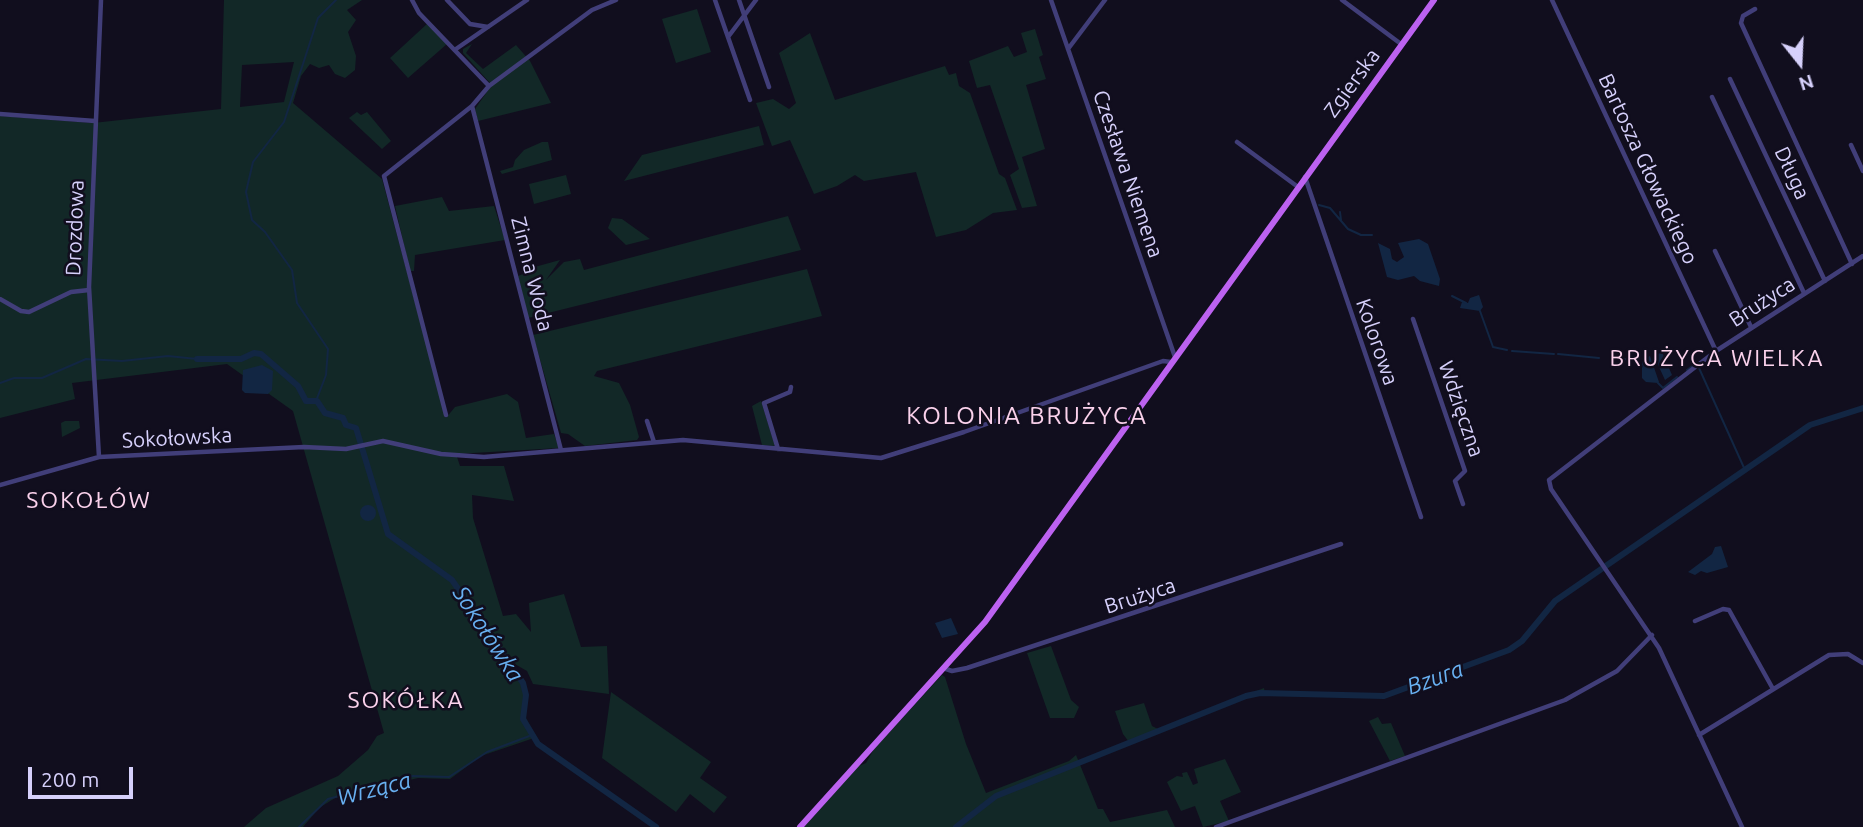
<!DOCTYPE html>
<html>
<head>
<meta charset="utf-8">
<style>
	body { margin:0 }
	#map { position:relative; width:1863px; height:827px; overflow:hidden; background:#110e1e; font-family:Ubuntu,sans-serif }
	canvas { display:block }
	.north { position:absolute; left:1765px; top:28px; width:70px; height:70px; -webkit-text-stroke:5px #110e1e; paint-order:stroke; rotate:162deg; font-size:19px; font-weight:700; line-height:28px; text-align:center; color:#d6d0fb }
	.north::after { content:''; display:block; margin:auto; width:24px; height:32px; background:#d6d0fb; clip-path:polygon(50% 0,100% 100%,50% 72%,0 100%) }
	.scale { position:absolute; left:28px; top:767px; width:105px; height:32px; box-sizing:border-box; border:4px solid #d6d0fb; border-top:0; padding-left:9px; font-size:21px; line-height:24px; white-space:nowrap; color:#d6d0fb; -webkit-text-stroke:5px #110e1e; paint-order:stroke }
</style>
</head>
<body>
<div id="map">
<canvas width="1863" height="827"></canvas>
<div class="north">N</div>
<div class="scale">200 m</div>
</div>
<script>
const c = document.querySelector('canvas').getContext('2d');
c.lineJoin = 'round';
function paint(path, color) { c.fillStyle = color; c.fill(path, 'evenodd'); }
const toPath = rows => new Path2D(rows.map(r => 'M' + r).join(''));
function trace(path, color, width, dash) { c.strokeStyle = color; c.lineWidth = width; c.lineCap = dash ? 'butt' : 'round'; c.setLineDash(dash || []); c.stroke(path); }
function label(font, color, halo, rows, align = 'center') {
  c.font = font + ' Ubuntu,sans-serif'; c.lineWidth = 5; c.setLineDash([]); c.textBaseline = 'middle'; c.strokeStyle = halo; c.fillStyle = color; for (const [text, x, y, turn = 0] of rows) {
    c.save(); c.translate(x, y); c.rotate((+turn || 0) * Math.PI / 180); c.textAlign = isNaN(turn) ? turn : align; if (halo) c.strokeText(text, 0, 0); c.fillText(text, 0, 0); c.restore();
  }
}
paint(toPath([
	[224,0,362,0,347,10,356,20,348,32,356,56,355,70,345,78,335,74,329,65,319,68,310,64,301,76,293,103,382,179,446,418,455,407,507,394,518,402,526,438,554,434,559,448,456,454,460,466,504,466,514,501,472,495,473,518,503,616,516,614,531,632,529,603,564,594,581,647,607,646,609,694,533,684,527,671,513,663,527,698,524,714,534,734,531,739,481,756,450,779,418,778,335,798,319,808,303,827,244,827,266,808,338,776,368,750,377,736,384,733,293,411,227,364,72,383,75,399,0,418,0,116,93,123,221,109],
	[294,62,284,102,240,107,242,65],
	[697,9,711,52,676,63,662,19],
	[428,23,447,44,408,78,390,58],
	[1035,29,1043,55,1039,57,1046,79,1026,85,1045,149,1022,157,1037,206,1022,208,1010,175,1019,169,990,85,977,88,969,61,1008,46,1014,57,1027,52,1021,33],
	[810,33,835,100,945,66,949,75,956,73,959,86,970,93,999,174,1005,178,1017,210,993,213,966,230,936,237,916,172,864,181,855,175,837,186,814,194,790,140,772,146,756,103,773,99,789,109,796,103,779,53],
	[472,44,466,53,483,69,516,45,530,61,551,103,478,121,475,109,489,89,490,83,463,53,463,49],
	[357,112,361,115,367,112,391,141,382,149,349,118],
	[759,126,764,145,624,181,642,155],
	[542,142,548,142,552,160,502,174,500,171,513,167,515,160,524,150],
	[566,175,571,194,534,204,529,184],
	[442,197,449,211,494,206,505,240,415,255,414,271,410,271,395,206],
	[788,216,801,250,528,318,518,276,528,272,531,268,560,260,546,280,564,262,580,259,584,270],
	[612,218,622,219,650,239,626,245,608,228],
	[807,269,822,316,597,371,594,376,619,383,630,405,639,437,637,440,585,446,568,434,561,433,533,335],
	[761,401,775,446,762,445,752,406],
	[65,421,79,421,80,428,62,437,61,423],
	[1051,646,1071,700,1079,707,1074,718,1050,718,1027,653],
	[942,675,945,677,966,744,986,793,1069,761,1076,755,1098,809,1103,809,1110,822,1167,810,1175,827,804,827,859,766,866,763,874,749],
	[1264,688,1265,693,1246,696,1129,742,1123,734,1115,711,1144,703,1152,726,1158,729],
	[611,692,711,762,700,778,727,797,714,813,690,794,676,812,602,758],
	[1378,717,1382,724,1391,723,1405,756,1390,761,1369,721],
	[1225,759,1241,792,1220,801,1229,821,1203,827,1195,806,1181,811,1167,782,1177,776,1183,777,1182,773,1187,772,1193,785,1198,783,1194,769]
]), '#122827');
paint(toPath([
	[1419,239,1428,244,1440,279,1439,286,1420,281,1414,276,1398,280,1387,277,1378,243,1390,249,1392,259,1397,262,1404,257,1398,243],
	[1479,295,1483,307,1480,311,1460,308,1462,302,1468,303,1470,298],
	[1662,352,1672,375,1665,380,1654,356],
	[1650,356,1659,382,1658,383,1646,382,1642,378,1642,359],
	[262,365,273,371,272,390,268,394,245,393,242,390,243,370],
	'360 513a8 8 0 1 1 16 0a8 8 0 1 1-16 0Z',
	[1721,546,1728,567,1707,573,1701,571,1695,575,1688,572,1712,554,1715,547],
	[951,618,958,634,942,638,935,623]
]), '#122643');
trace(toPath([
	[1319,205,1330,208,1348,229,1361,235,1372,235],
	[1340,212,1341,220],
	[1452,296,1466,303],
	[1480,311,1493,347,1507,350],
	[1512,351,1554,354],
	[1558,354,1599,358],
	[1622,359,1637,360],
	[1699,368,1745,470],
	[1687,370,1695,364],
	[0,383,14,378,42,378,86,359,122,361,168,356,197,359],
	[1658,383,1663,388,1677,377],
	[316,401,326,375,328,349,297,303,292,270,265,232,252,220,246,192,253,162,284,122,318,18,336,0],
	[299,827,328,799,413,776,449,777,487,752,532,735]
]), '#122643', 2);
trace(toPath([
	[197,359,241,359,254,353,261,354,298,386,306,401,317,401,325,413,343,418,346,425,356,428,388,534,452,580,523,683,526,695,523,719,538,744,656,827],
	[956,827,996,796,1246,696,1260,693,1384,696,1509,650,1522,641,1555,601,1810,425,1863,408]
]), '#122643', 6);
trace(toPath([
	[412,0,419,13,489,86,472,106,384,176,446,415],
	[447,0,470,24,488,27],
	[715,0,750,100],
	[739,0,769,87],
	[1051,0,1175,357],
	[1342,0,1401,44],
	[1552,0,1716,351],
	[1755,9,1743,16,1741,23,1852,264],
	[728,37,756,0],
	[456,49,527,0],
	[1068,49,1105,0],
	[1730,79,1825,281],
	[489,86,592,10,616,0],
	[1712,97,1804,293],
	[472,106,561,450],
	[0,114,95,121],
	[1237,142,1298,187],
	[1851,145,1863,171],
	[1305,177,1421,517],
	[1715,251,1751,327],
	[0,299,21,311,29,312,71,292,89,290],
	[1413,319,1465,471,1455,481,1463,504],
	[647,421,654,442],
	[778,449,764,403,790,392,791,387],
	[99,457,89,287,101,0],
	[0,485,99,457,304,447,346,449,383,441,441,454,484,457,683,440,881,458,964,432,1163,361,1171,362],
	[1695,621,1723,609,1729,610,1773,689],
	[943,668,952,671,967,668,1341,544],
	[1699,735,1829,655,1848,654,1863,663],
	[1216,827,1565,700,1617,671,1652,635],
	[1742,827,1659,648,1551,489,1549,480,1716,351,1863,256]
]), '#413e79', 4.5);
trace(toPath([
	[800,827,985,622,1434,0]
]), '#bc62f0', 6);
label('21px', '#d6d0fb', '#110e1e', [
	["Zgierska",1352,83,-54],
	["Bartosza Głowackiego",1648,169,65],
	["Długa",1792,173,65],
	["Czesława Niemena",1128,174,71],
	["Drozdowa",75,228,-88],
	["Zimna Woda",532,274,76],
	["Brużyca",1762,302,-33],
	["Kolorowa",1377,342,71],
	["Wdzięczna",1461,409,71],
	["Sokołowska",177,438,-3],
	["Brużyca",1140,596,-18]
]);
c.letterSpacing = '2px';
label('23px', '#fbd2ec', '#110e1e', [
	["BRUŻYCA WIELKA",1717,358],
	["SOKOŁÓW",89,500],
	["SOKÓŁKA",406,700]
]);
c.letterSpacing = '0px';
label('italic 23px', '#68b0f1', '#110e1e', [
	["Sokołówka",488,634,57],
	["Bzura",1435,678,-20],
	["Wrząca",374,789,-14]
]);
c.letterSpacing = '2px';
label('24px', '#fbd2ec', '#110e1e', [
	["KOLONIA BRUŻYCA",1027,416]
]);
c.letterSpacing = '0px';
</script>
</body>
</html>
